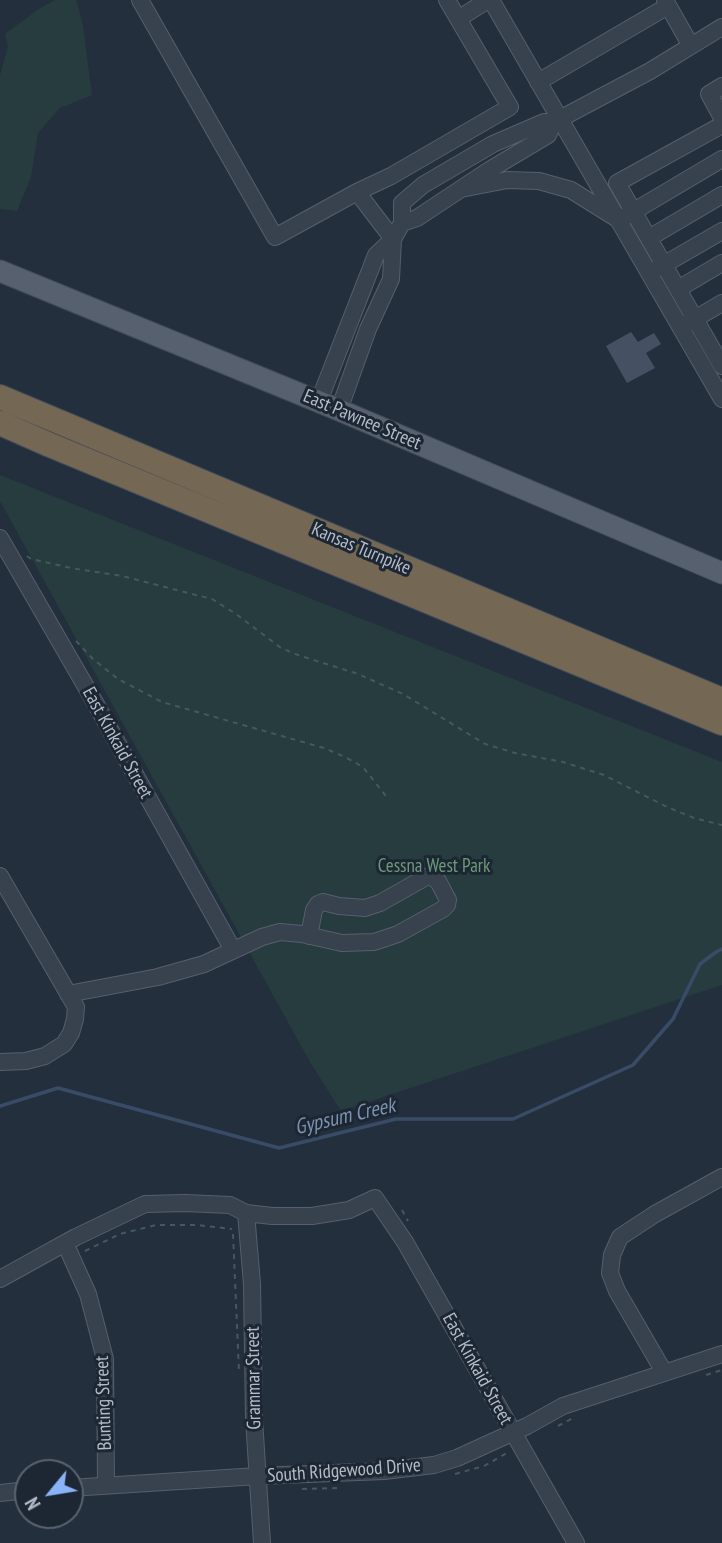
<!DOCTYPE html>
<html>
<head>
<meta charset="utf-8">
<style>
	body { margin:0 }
	#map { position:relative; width:722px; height:1543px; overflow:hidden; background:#242f3e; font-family:"PT Sans Narrow",sans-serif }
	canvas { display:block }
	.north { position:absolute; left:14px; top:1459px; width:70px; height:70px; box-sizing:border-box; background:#1d2633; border:2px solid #59626f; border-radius:50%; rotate:240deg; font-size:19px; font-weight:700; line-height:28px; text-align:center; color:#b4bcc9 }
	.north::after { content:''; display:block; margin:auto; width:24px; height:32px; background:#8ab4f8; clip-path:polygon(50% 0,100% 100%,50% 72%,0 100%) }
</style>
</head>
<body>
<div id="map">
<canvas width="722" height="1543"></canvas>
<div class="north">N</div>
</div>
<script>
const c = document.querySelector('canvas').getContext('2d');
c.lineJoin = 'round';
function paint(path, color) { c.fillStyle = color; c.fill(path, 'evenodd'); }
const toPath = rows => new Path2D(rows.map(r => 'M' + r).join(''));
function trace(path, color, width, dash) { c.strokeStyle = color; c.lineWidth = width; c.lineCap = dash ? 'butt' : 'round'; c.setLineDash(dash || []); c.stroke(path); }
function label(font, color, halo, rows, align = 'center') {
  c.font = font + ' "PT Sans Narrow",sans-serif'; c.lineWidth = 6; c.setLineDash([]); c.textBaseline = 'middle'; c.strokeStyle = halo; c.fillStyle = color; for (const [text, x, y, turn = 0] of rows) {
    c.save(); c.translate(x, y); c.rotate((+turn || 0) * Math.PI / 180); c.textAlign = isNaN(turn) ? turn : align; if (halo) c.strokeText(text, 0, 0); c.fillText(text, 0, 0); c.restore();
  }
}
paint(toPath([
	[55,0,76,0,83,25,92,95,60,108,38,133,31,177,17,211,0,209,0,75,8,46,5,34,40,8],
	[0,475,722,762,722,985,341,1111,310,1062,0,501]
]), '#263c3f');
trace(toPath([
	[0,1106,58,1088,279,1148,396,1119,513,1119,633,1065,673,1019,700,964,716,952,722,949]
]), '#394c67', 3.5);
paint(toPath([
	[631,332,638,342,654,333,661,344,646,353,655,368,627,383,606,346]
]), '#455162');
const minor = toPath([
	[140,0,275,237,357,192],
	[491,0,722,399],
	[665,0,691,46],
	[458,19,488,0],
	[538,82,668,6],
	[722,86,709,94,722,118],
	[722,125,617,183,722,366],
	[461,189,507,180,539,181,571,190,619,220,722,159],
	[402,223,417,218,491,169,548,135,554,122],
	[649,238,722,195],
	[658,268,722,231],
	[678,289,722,263],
	[686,324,722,303],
	[319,401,376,255,393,239,402,223,402,203,423,185,493,144,544,122,554,122,650,71,722,27],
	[339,410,368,329,391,279,393,239,357,192,391,176,510,107,447,0],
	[0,538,93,699,233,950],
	[0,876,76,1007,75,1019,71,1033,64,1044,45,1056,26,1061,0,1062],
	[68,994,158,977,204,964,262,937,280,932,302,934,342,943,374,942,398,934,443,909,447,905,448,900,438,881,431,877,426,877,380,903,365,908,339,906,323,902,318,904,314,910,309,936],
	[246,1213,252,1284,254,1419,262,1543],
	[65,1243,88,1294,105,1359,106,1485],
	[0,1279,76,1237,145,1204,185,1203,230,1205,246,1213,272,1216,312,1216,349,1210,375,1198,405,1242,576,1543],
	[664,1372,617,1291,610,1273,612,1255,620,1237,655,1214,722,1177],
	[70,1488,258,1476,384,1471,434,1465,457,1458,527,1426,563,1406,722,1354],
	[0,1493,28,1490]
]);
const major = toPath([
	[0,271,339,410,722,573]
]);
const highway = toPath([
	[0,397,722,700],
	[0,423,50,445,722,723]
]);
trace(minor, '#565f6c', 18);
trace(major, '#414a57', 23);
trace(highway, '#434c59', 26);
trace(toPath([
	[27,556,31,559,71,568,122,576,212,599,236,614,281,648,298,655,358,674,403,694,485,744,515,753,563,762,604,775,667,807,694,818,722,825],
	[76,641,93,659,118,679,162,702,324,748,345,757,363,767,389,800],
	[402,1210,408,1221],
	[233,1234,239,1372],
	[85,1251,120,1234,156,1225,197,1225,232,1229],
	[706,1375,722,1370],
	[558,1426,575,1417],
	[455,1474,484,1466,507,1453],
	[302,1489,338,1488]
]), '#44595c', 2, [5, 5]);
trace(minor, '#38414e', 16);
trace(major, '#56606e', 21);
trace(highway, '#746855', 24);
label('19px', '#b4bcc9', '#1d2633', [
	["East Pawnee Street",362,420,23],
	["Kansas Turnpike",361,549,23],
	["East Kinkaid Street",117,743,61],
	["East Kinkaid Street",477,1369,61],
	["Grammar Street",254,1378,-91],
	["Bunting Street",104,1403,-92],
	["South Ridgewood Drive",344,1471,-4]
]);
label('19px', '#6b9a76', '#1d2633', [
	["Cessna West Park",434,867]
]);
label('italic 21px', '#7c92b1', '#1d2633', [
	["Gypsum Creek",345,1117,-13]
]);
</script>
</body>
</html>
